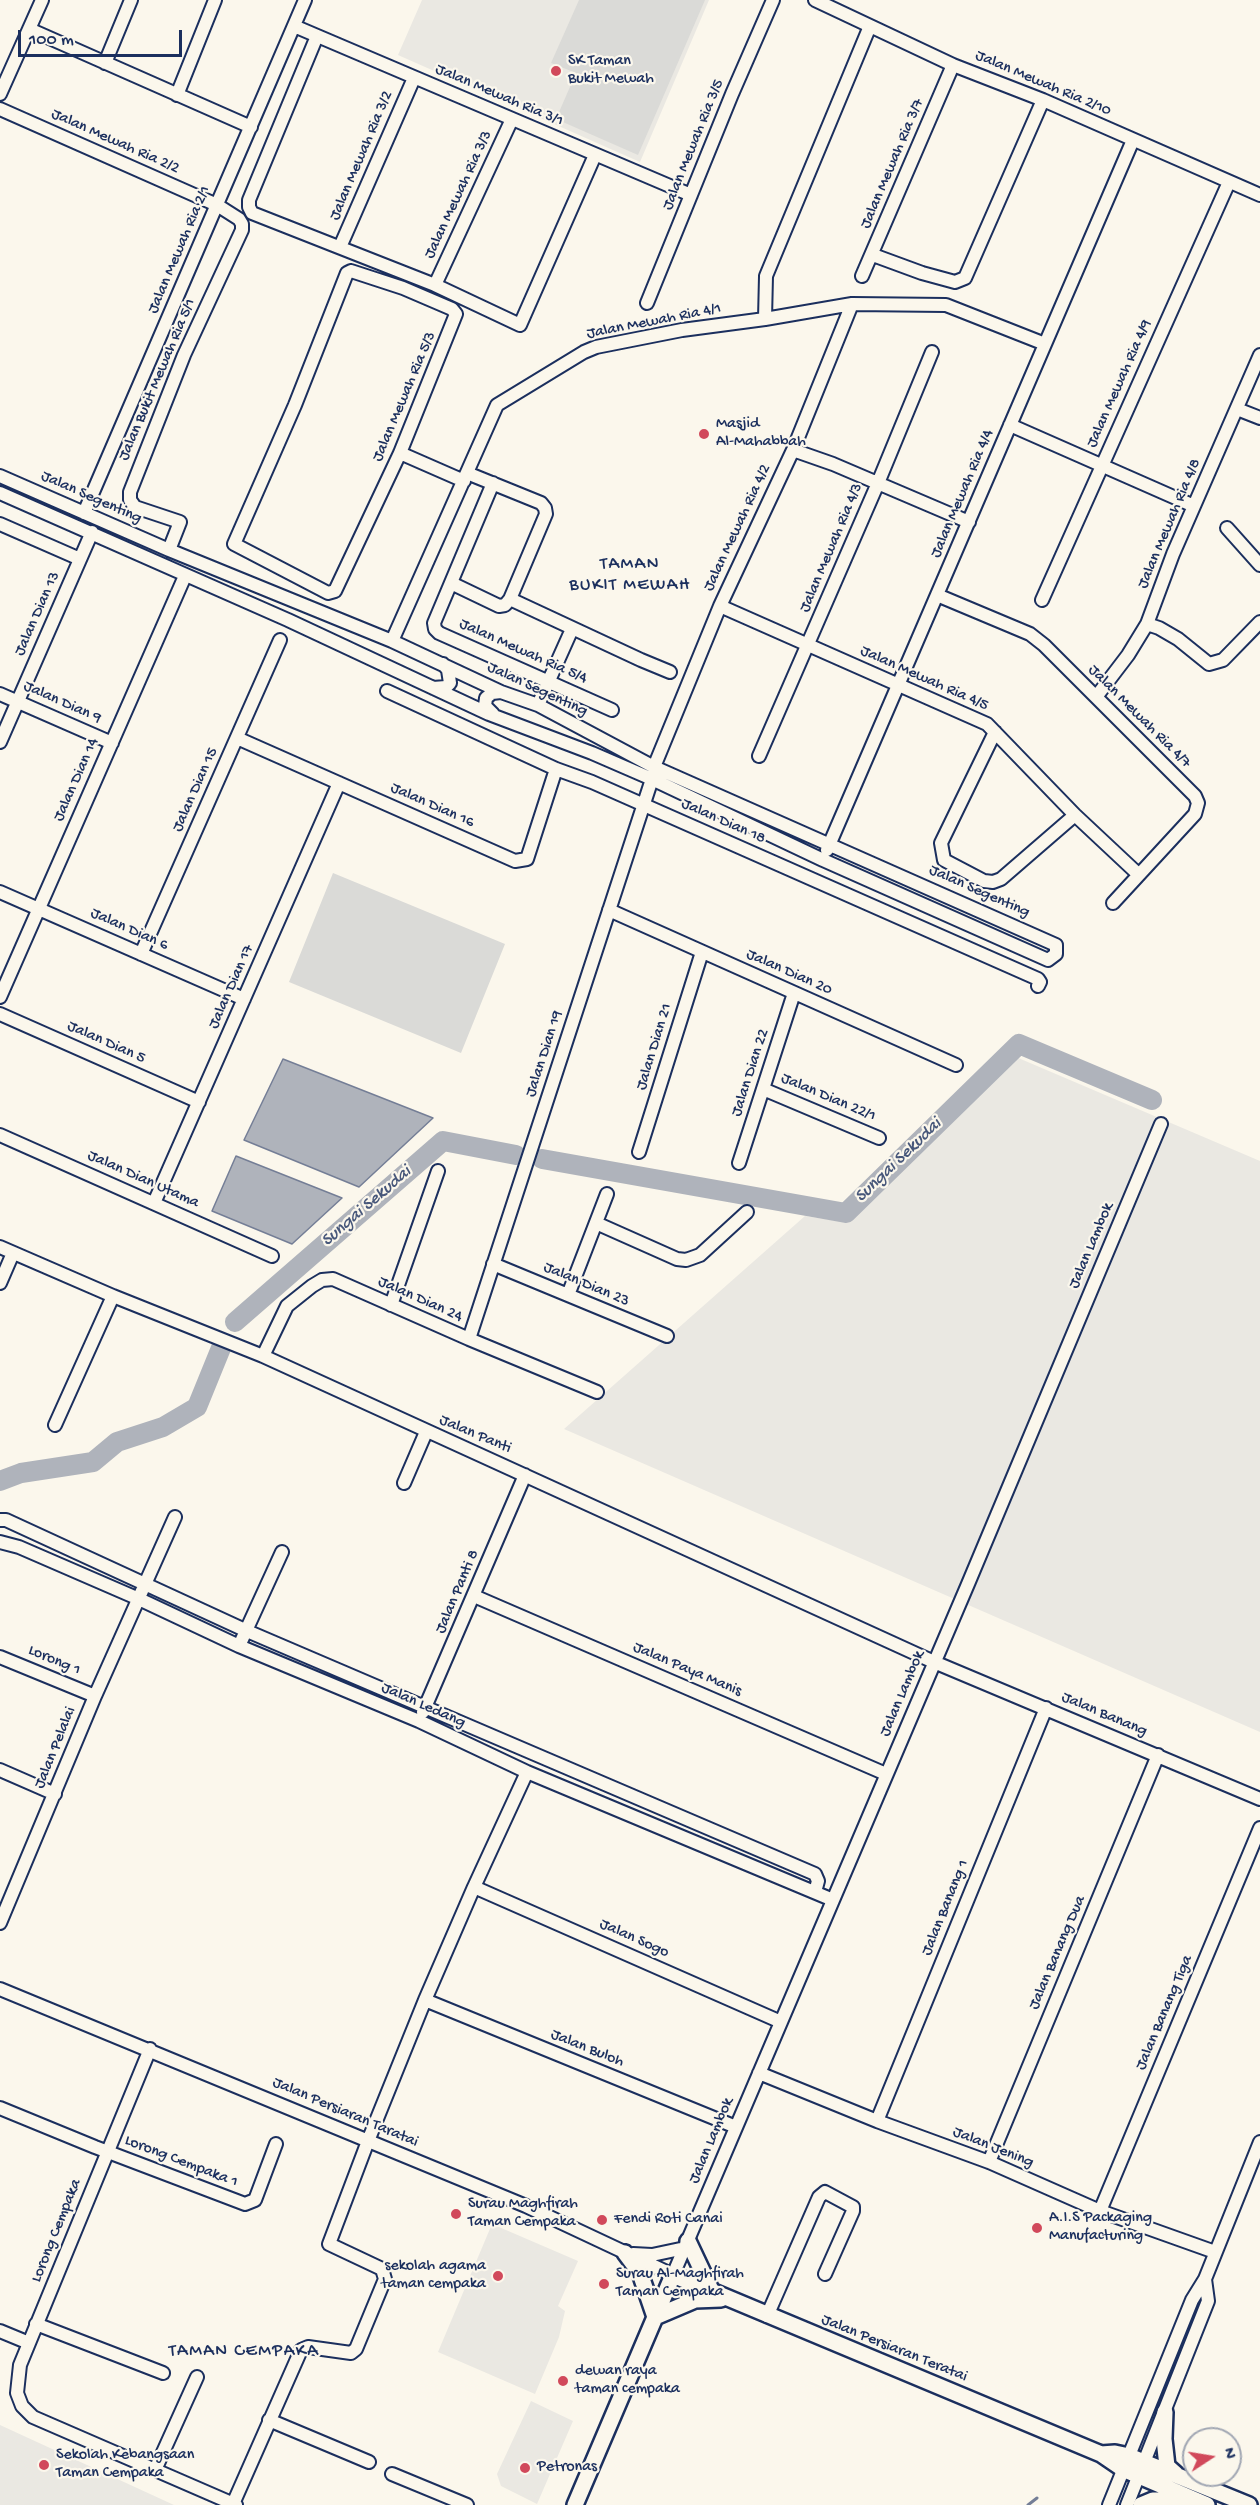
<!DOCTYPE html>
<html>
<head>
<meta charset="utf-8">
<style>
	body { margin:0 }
	#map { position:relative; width:1260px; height:2505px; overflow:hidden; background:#fbf7ec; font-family:"Gochi Hand",sans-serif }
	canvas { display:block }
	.north { position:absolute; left:1182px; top:2427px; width:60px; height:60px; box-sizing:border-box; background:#fbf7ec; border:2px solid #a1a7b3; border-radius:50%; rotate:78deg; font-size:16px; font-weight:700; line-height:24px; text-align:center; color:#1b2f5e }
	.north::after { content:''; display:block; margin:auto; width:21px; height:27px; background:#d1495b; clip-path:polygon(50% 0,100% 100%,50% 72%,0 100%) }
	.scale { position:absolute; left:18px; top:30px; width:164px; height:27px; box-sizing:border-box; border:3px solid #1b2f5e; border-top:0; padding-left:8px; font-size:18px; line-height:21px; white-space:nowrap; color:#1b2f5e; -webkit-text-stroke:4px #fbf7ec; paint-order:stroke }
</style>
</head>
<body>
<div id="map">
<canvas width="1260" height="2505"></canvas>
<div class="north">N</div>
<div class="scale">100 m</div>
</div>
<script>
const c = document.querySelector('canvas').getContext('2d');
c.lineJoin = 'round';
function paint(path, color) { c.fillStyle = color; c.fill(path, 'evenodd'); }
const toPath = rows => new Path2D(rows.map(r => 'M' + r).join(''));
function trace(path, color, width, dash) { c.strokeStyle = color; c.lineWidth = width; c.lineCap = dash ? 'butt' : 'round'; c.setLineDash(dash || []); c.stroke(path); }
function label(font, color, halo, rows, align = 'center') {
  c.font = font + ' "Gochi Hand",sans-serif'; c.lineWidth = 4.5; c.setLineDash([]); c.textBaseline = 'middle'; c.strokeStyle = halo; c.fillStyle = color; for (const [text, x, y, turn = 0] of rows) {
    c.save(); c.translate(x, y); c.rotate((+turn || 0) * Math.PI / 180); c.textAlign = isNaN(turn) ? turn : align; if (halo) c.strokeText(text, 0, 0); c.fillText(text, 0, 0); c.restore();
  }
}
paint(toPath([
	[422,0,709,0,640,162,398,55],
	[1016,1057,1260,1161,1260,1732,564,1429,805,1216,845,1222],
	[492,2224,578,2261,558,2306,565,2311,559,2337,535,2394,438,2352],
	[531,2401,573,2421,537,2504,501,2486,497,2474],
	[0,2425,174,2505,0,2505]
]), '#eae8e2');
paint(toPath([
	[579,0,705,0,638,155,556,119,576,73,551,63],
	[333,873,505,944,461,1053,289,982]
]), '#dadad7');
const water = toPath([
	[283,1059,433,1118,359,1187,244,1140,283,1059],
	[236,1156,342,1198,292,1244,212,1211,236,1156]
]);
paint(water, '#afb3bb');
trace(water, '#747e96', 1.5);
trace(toPath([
	[1028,2505,1037,2498]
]), '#747e96', 3);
trace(toPath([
	[542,1159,846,1213,1019,1044,1152,1100],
	[235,1322,443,1141,516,1155],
	[0,1481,21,1473,93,1462,117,1442,163,1427,197,1407,221,1348]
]), '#afb3bb', 20);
const minor = toPath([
	[815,0,953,65,1043,100,1260,195],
	[294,26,691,195],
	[29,29,251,127],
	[317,36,249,200,249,207,252,213,435,285,520,325,595,155],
	[105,63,131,0],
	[0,94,42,0],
	[177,95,215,0],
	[0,109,217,205,239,219,242,224,242,230,184,355,130,492,130,500,135,507,180,522,169,550],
	[340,247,414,78],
	[873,255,922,273,955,282,965,278,1043,100],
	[351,271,403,288,452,309,456,314,400,453,335,591,328,593,234,544,295,405,347,273,351,271],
	[862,276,953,65],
	[435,285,512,119],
	[647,303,732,94,773,0],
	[765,319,766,276,870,26],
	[1237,409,1260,418],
	[1010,425,1194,506],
	[793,450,833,464,969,522],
	[400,453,464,481],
	[467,473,541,503,545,508,546,514,510,599,641,660,670,672],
	[0,476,169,550,392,641,501,692,538,705,654,767,1056,945,1056,954,1048,960,823,860,652,779,592,753,489,714,288,620,0,493],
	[493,483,434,623,435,629,439,633,612,710],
	[84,513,305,0],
	[0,524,80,559],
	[1227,528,1260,565],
	[451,583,499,606,505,605,510,599],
	[937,595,1030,634,1044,645,1195,796,1198,803,1195,814,1113,903],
	[1042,600,1229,182],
	[720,606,987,724,1075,815,1138,874],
	[1147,624,1159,628,1178,639,1209,664,1223,660,1260,622],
	[392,641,497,405,584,352,596,347,682,330,765,319,852,304,946,305,1045,344],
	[433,688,446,687,450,683,448,670,443,664],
	[387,691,556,769,592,782,1038,979,1040,982,1038,986],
	[0,694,112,743],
	[1096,697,1128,655,1147,624,1173,554,1260,355],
	[538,705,572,629],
	[493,714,485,706,486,698,492,693,501,692],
	[995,732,941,843,944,860,984,881,993,882,1001,879,1075,815],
	[237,738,515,861,527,859,556,769],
	[0,742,92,532],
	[759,756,878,483,932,352],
	[654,767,720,606,793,450,852,304],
	[827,850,1133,140],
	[0,892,244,999],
	[609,910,956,1065],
	[141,954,280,640],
	[0,997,185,576],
	[0,1014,199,1102],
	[763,1089,879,1138],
	[0,1135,272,1256],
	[639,1152,702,952],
	[739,1163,794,993],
	[154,1203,339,783],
	[596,1223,677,1259,686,1260,700,1255,747,1212],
	[0,1247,113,1296,263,1356,934,1662,1260,1799],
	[493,1264,667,1336],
	[0,1283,13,1253],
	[568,1295,607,1194],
	[391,1305,438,1171],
	[469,1339,652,779],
	[263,1356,287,1306,312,1286,322,1280,333,1279,469,1339,597,1392],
	[55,1425,113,1296],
	[404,1483,426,1432],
	[0,1520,6,1520,247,1631,815,1874,818,1881,815,1892],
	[0,1542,19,1547,139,1599,239,1646,419,1721,527,1772,833,1900],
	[474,1596,886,1774],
	[239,1646,282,1552],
	[0,1657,95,1696],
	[423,1712,525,1475],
	[0,1770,55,1794],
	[474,1887,781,2022],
	[0,1923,95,1696,175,1517],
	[0,1989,526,2206,673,2275,968,1584,1161,1124],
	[425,2000,736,2127],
	[150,2049,20,2365,17,2393,22,2406,33,2417,236,2505],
	[759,2073,877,2121,989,2162,1100,2211,1215,2252],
	[0,2108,95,2147,245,2204,255,2200,276,2144],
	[877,2121,1046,1708],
	[989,2162,1158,1755],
	[1100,2211,1260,1828],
	[633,2254,652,2255,685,2248],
	[767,2316,819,2197,825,2192,853,2207,853,2211,825,2274],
	[36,2324,163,2373],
	[0,2331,29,2343],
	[269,2420,369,2462],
	[155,2470,197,2377],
	[392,2474,467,2505],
	[233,2504,301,2350,308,2347,351,2353,356,2349,385,2279,382,2269,329,2244,368,2141,425,2000,474,1887,527,1772],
	[1109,2505,1192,2300,1205,2279,1260,2142],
	[1127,2505,1208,2301,1205,2279]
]);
const major = toPath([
	[688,2241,713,2294],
	[625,2253,640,2273,655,2317],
	[655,2317,695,2300,721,2299],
	[1165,2412,1164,2439,1167,2466,1176,2474],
	[1101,2454,1115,2453,1129,2456,1249,2505],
	[575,2505,673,2275,1101,2454,1123,2469,1207,2505],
	[1141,2505,1153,2500,1184,2499]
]);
trace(minor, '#1b2f5e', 16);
trace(major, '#1b2f5e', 20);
trace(minor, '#fbf7ec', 12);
trace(major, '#fbf7ec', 15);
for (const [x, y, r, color] of [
	[556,71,6,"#d1495b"],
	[704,434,6,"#d1495b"],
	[456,2214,6,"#d1495b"],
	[602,2220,6,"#d1495b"],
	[1037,2228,6,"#d1495b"],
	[498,2276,6,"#d1495b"],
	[604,2284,6,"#d1495b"],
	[563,2381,6,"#d1495b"],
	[44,2465,6,"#d1495b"],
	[525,2468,6,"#d1495b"]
]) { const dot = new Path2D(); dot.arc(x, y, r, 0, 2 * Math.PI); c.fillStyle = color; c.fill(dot); trace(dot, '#fbf7ec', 2); }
label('16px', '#1b2f5e', '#fbf7ec', [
	["SK Taman",568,62],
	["Bukit Mewah",568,80],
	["Masjid",716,425],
	["Al-Mahabbah",716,443],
	["Surau Maghfirah",468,2205],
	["Taman Cempaka",468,2223],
	["A.I.S Packaging",1049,2219],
	["Manufacturing",1049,2237],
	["Fendi Roti Canai",614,2220],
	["sekolah agama",486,2267,"right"],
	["taman cempaka",486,2285,"right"],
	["Surau Al-Maghfirah",616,2275],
	["Taman Cempaka",616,2293],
	["dewan raya",575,2372],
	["taman cempaka",575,2390],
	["Sekolah Kebangsaan",56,2456],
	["Taman Cempaka",56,2474],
	["Petronas",537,2468]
], 'left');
label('16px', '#1b2f5e', '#fbf7ec', [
	["Jalan Mewah Ria 2/10",1043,84,23],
	["Jalan Mewah Ria 3/1",499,96,23],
	["Jalan Mewah Ria 2/2",115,142,24],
	["Jalan Mewah Ria 3/5",694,145,-68],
	["Jalan Mewah Ria 3/2",362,156,-67],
	["Jalan Mewah Ria 3/7",893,164,-67],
	["Jalan Mewah Ria 3/3",459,195,-65],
	["Jalan Mewah Ria 2/1",180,250,-67],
	["Jalan Mewah Ria 4/1",654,322,-11],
	["Jalan Bukit Mewah Ria 5/1",158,380,-67],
	["Jalan Mewah Ria 4/9",1120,384,-66],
	["Jalan Mewah Ria 5/3",405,397,-67],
	["Jalan Mewah Ria 4/4",963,494,-67],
	["Jalan Segenting",91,498,24],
	["Jalan Mewah Ria 4/8",1170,524,-67],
	["Jalan Mewah Ria 4/2",738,528,-65],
	["Jalan Mewah Ria 4/3",832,548,-67],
	["Jalan Dian 13",38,614,-66],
	["Jalan Mewah Ria 5/4",523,652,24],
	["Jalan Mewah Ria 4/5",924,679,24],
	["Jalan Segenting",537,690,25],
	["Jalan Dian 9",62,703,24],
	["Jalan Mewah Ria 4/7",1139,717,45],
	["Jalan Dian 14",77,780,-66],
	["Jalan Dian 15",196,790,-66],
	["Jalan Dian 16",432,806,24],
	["Jalan Dian 18",723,822,24],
	["Jalan Segenting",979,892,24],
	["Jalan Dian 6",129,930,24],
	["Jalan Dian 20",789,973,24],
	["Jalan Dian 17",232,987,-66],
	["Jalan Dian 5",106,1043,24],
	["Jalan Dian 21",655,1047,-73],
	["Jalan Dian 19",545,1054,-72],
	["Jalan Dian 22",751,1073,-72],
	["Jalan Dian 22/1",828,1098,23],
	["Jalan Dian Utama",143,1180,24],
	["Jalan Lambok",1092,1246,-67],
	["Jalan Dian 23",586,1285,23],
	["Jalan Dian 24",420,1300,24],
	["Jalan Panti",475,1435,23],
	["Jalan Panti 8",458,1592,-67],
	["Lorong 1",54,1661,23],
	["Jalan Paya Manis",687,1670,23],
	["Jalan Lambok",903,1694,-67],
	["Jalan Ledang",423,1706,24],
	["Jalan Banang",1104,1715,23],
	["Jalan Pelalai",56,1748,-68],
	["Jalan Banang 1",946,1908,-68],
	["Jalan Sogo",634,1939,24],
	["Jalan Banang Dua",1058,1953,-67],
	["Jalan Banang Tiga",1165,2013,-67],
	["Jalan Buloh",587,2049,22],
	["Jalan Persiaran Taratai",345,2113,23],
	["Jalan Lambok",712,2141,-67],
	["Jalan Jening",993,2148,22],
	["Lorong Cempaka 1",181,2162,21],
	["Lorong Cempaka",57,2231,-68],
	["Jalan Persiaran Teratai",894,2349,22]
]);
c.letterSpacing = '1.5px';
label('18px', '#1b2f5e', '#fbf7ec', [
	["TAMAN",630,565],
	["BUKIT MEWAH",630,586],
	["TAMAN CEMPAKA",244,2352]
]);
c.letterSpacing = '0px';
label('italic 18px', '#47577a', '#fbf7ec', [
	["Sungai Sekudai",899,1161,-44],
	["Sungai Sekudai",367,1207,-41]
]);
</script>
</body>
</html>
